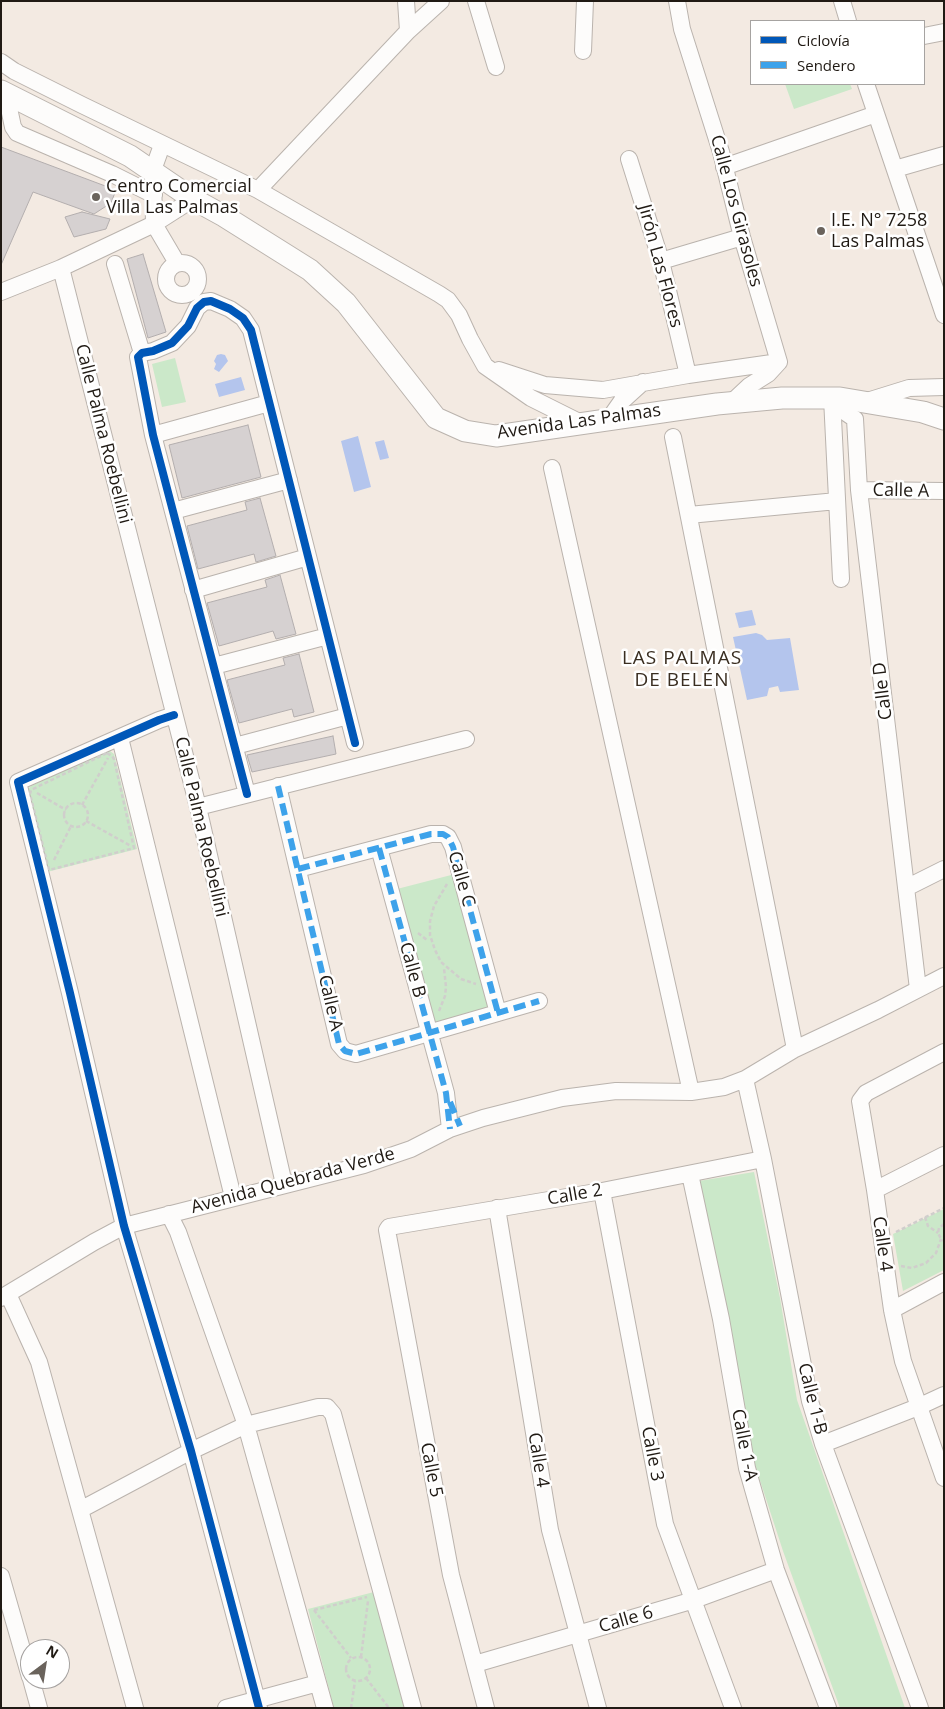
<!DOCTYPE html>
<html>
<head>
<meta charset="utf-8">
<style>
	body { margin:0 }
	#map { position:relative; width:945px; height:1709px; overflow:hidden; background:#f3eae2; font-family:"Open Sans",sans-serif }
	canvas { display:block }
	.frame { position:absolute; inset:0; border:2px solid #201a14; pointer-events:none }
	.legend { position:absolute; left:750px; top:20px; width:175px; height:65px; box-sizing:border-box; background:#fff; border:1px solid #a6a3a1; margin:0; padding:6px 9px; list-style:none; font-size:15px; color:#201a14 }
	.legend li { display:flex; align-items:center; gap:10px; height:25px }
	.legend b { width:25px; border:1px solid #a6a3a1 }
	.north { position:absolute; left:20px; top:1639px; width:50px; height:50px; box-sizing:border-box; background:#fff; border:1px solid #a6a3a1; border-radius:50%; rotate:31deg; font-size:14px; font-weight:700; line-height:20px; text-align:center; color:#201a14 }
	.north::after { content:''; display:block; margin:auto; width:18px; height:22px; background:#6a635c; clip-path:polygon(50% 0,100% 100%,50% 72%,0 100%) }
</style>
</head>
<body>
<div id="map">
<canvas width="945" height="1709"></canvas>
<div class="frame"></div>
<ul class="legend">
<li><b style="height:6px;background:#0057b8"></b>Ciclovía</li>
<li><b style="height:6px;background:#3da2ea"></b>Sendero</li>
</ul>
<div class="north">N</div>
</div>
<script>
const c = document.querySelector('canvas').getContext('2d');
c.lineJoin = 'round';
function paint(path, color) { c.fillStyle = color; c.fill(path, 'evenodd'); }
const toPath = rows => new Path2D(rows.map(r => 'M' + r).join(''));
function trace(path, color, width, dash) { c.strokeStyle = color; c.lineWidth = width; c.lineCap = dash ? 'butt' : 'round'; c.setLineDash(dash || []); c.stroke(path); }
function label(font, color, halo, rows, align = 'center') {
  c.font = font + ' "Open Sans",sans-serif'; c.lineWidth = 5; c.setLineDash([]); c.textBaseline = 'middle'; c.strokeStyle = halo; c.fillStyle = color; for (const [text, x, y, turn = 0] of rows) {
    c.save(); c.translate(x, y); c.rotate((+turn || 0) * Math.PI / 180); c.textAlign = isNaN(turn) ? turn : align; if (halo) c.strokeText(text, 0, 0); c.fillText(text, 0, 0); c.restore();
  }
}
paint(toPath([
	[785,84,850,84,852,89,794,109],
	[175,358,186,402,162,407,152,364],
	[105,751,110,751,114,754,137,849,47,872,28,792,28,789,31,786],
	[455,874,491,1008,434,1024,397,889],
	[754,1172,780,1298,797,1400,905,1708,840,1708,783,1551,752,1456,699,1181],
	[944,1209,944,1270,903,1291,893,1234],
	[374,1592,404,1708,334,1708,308,1609]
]), '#cbe8c9');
paint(toPath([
	[221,354,225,355,228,361,219,372,214,369,216,364,214,361,217,355],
	[241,377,245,390,219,397,215,384],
	[358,436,371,487,354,492,341,441],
	[384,440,389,458,380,460,375,442],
	[752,610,756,625,739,628,735,613],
	[756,633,762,635,767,640,790,638,799,690,780,692,778,686,769,688,767,696,747,700,733,637]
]), '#b4c5ed');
const building = toPath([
	[1,147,116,190,111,203,94,214,33,192,1,265,1,147],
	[82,212,110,219,106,229,74,237,65,217,82,212],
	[143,254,166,332,148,338,127,259,143,254],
	[248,425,261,477,182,498,169,445,248,425],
	[260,498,276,556,256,562,254,554,198,569,187,526,247,510,245,502,260,498],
	[280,575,296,634,276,639,273,631,219,646,207,603,267,587,265,580,280,575],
	[299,654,314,712,294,717,292,709,239,723,227,680,285,665,283,658,299,654],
	[333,736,336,754,252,772,247,755,333,736]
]);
paint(building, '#d6d1d1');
trace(building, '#b3aeae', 1);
const minor = toPath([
	[406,1,408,31],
	[476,1,496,67],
	[677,1,682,29,721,152,742,237,779,362,768,374,749,386,733,401],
	[842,1,848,21],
	[924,36,944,32],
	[583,51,585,1],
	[1,62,14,71,82,105,258,190,439,294,448,300,459,315,470,339,485,366,531,398,581,423],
	[866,84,944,315],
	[6,94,13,127,17,133,112,174,154,195],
	[162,145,153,170,154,224,177,263],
	[629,159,661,261,688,375],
	[724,167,876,114],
	[895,169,944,155],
	[258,190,408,31,441,1],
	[661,261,742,237],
	'166 279a16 16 0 1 1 32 0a16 16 0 1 1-32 0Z',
	[115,264,142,353],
	[61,268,198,807,284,1184],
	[1,292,61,268,154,224,193,199],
	[499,370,545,385,603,390,688,375,779,362],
	[832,398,841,579],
	[864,402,909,388,944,387],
	[833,404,855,419,859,490,918,989],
	[609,419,621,402,643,382],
	[153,435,269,403],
	[673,437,795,1049],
	[552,468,691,1092],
	[859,490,944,491],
	[173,511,289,480],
	[689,515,837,501],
	[193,590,308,557],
	[214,666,328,636],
	[174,715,159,720,18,782,70,993,124,1226,191,1451,259,1708],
	[120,738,233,1197],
	[235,746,348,716],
	[278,786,339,1044,345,1051,356,1054,539,1001],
	[247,794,153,435,138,357,142,353,153,351,172,343,188,326,197,308,204,302,211,301,230,309,243,318,251,330,355,743],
	[198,807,466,739],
	[379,848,446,1093,450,1129],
	[298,869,431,834,443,834,448,837,453,847,498,1013],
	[906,888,944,869],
	[944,1052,866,1093,860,1101,875,1190,892,1310,903,1361,944,1478],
	[745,1079,763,1159,810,1401,823,1444,920,1708],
	[690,1174,721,1319,747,1468,776,1570,828,1708],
	[875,1190,944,1155],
	[602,1191,665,1524,733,1708],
	[497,1208,550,1530,598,1708],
	[169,1214,178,1232,246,1425,325,1708],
	[8,1294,39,1362,135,1708],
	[1,1298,94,1242,124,1226,364,1165,411,1149,450,1129,483,1118,562,1098,616,1091,691,1092,724,1087,745,1079,795,1049,878,1010,944,976],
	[892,1310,944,1282],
	[823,1444,918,1407,944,1395],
	[80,1510,191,1451,246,1425,318,1407,327,1407,333,1414,413,1708],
	[1,1576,30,1677],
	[475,1664,694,1600,776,1570],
	[31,1679,39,1708],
	[226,1708,318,1683],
	[486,1708,451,1575,387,1230,389,1227,602,1191,763,1159]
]);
const major = toPath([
	[1,91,130,156,193,199,224,216,310,270,346,303,436,418,465,431,496,436,717,404,782,398,840,398,923,412,944,419]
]);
trace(minor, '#bab3ad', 18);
trace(major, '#bab3ad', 23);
trace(toPath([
	[107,753,112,756,114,759,134,848,49,870,30,794,31,790,107,753],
	[37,793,66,810],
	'64 815a12 12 0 1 1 24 0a12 12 0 1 1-24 0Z',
	[82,805,108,758],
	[86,821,131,846],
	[54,860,71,826],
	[447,884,434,906,430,921,430,935,435,950,441,962,461,979,476,984],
	[418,933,427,940],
	[439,1011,445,996,446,987,444,968],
	[925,1217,928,1226,938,1233],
	[944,1224,939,1228,938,1233,940,1237,944,1241],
	[896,1232,944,1208],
	[901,1266,912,1268,926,1263,936,1253,941,1239],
	[314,1610,367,1597],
	[314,1610,351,1658],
	'346 1669a12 12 0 1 1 24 0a12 12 0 1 1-24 0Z',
	[361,1657,368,1601],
	[366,1678,389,1708],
	[351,1708,355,1681]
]), '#d0cecc', 2.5, [4, 2.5]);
trace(minor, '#fdfcfb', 16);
trace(major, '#fdfcfb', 21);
trace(toPath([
	[278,786,339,1044,345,1051,356,1054,539,1001],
	[379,848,446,1093,450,1129],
	[298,869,431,834,443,834,448,837,453,847,498,1013],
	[450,1102,460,1126]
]), '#3da2ea', 6, [12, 6]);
trace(toPath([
	[174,715,159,720,18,782,70,993,124,1226,191,1451,259,1708],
	[247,794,153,435,138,357,142,353,153,351,172,343,188,326,197,308,204,302,211,301,230,309,243,318,251,330,355,743]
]), '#0057b8', 8);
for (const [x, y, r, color] of [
	[96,197,5,"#6a635c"],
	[821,231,5,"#6a635c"]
]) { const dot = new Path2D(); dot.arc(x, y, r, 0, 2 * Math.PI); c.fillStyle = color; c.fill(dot); trace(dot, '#fff', 2); }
label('18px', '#201a14', '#fff', [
	["Centro Comercial",106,187],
	["Villa Las Palmas",106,208],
	["I.E. N° 7258",831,221],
	["Las Palmas",831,242]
], 'left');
label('18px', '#201a14', '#fff', [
	["Calle Los Girasoles",736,211,75],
	["Jirón Las Flores",660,266,75],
	["Avenida Las Palmas",579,422,-8],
	["Calle Palma Roebellini",103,434,76],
	["Calle A",901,491,1],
	["Calle D",883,691,-97],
	["Calle Palma Roebellini",201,827,77],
	["Calle C",461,879,74],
	["Calle B",412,970,75],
	["Calle A",330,1003,77],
	["Avenida Quebrada Verde",293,1181,-15],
	["Calle 2",575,1195,-10],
	["Calle 4",882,1244,82],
	["Calle 1-B",812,1399,76],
	["Calle 1-A",744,1445,79],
	["Calle 3",652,1454,79],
	["Calle 4",538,1460,81],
	["Calle 5",431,1470,79],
	["Calle 6",626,1620,-16]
]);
c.letterSpacing = '1px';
label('19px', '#3a2e21', '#fff', [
	["LAS PALMAS",682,659],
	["DE BELÉN",682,681]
]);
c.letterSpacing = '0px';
</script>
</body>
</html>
